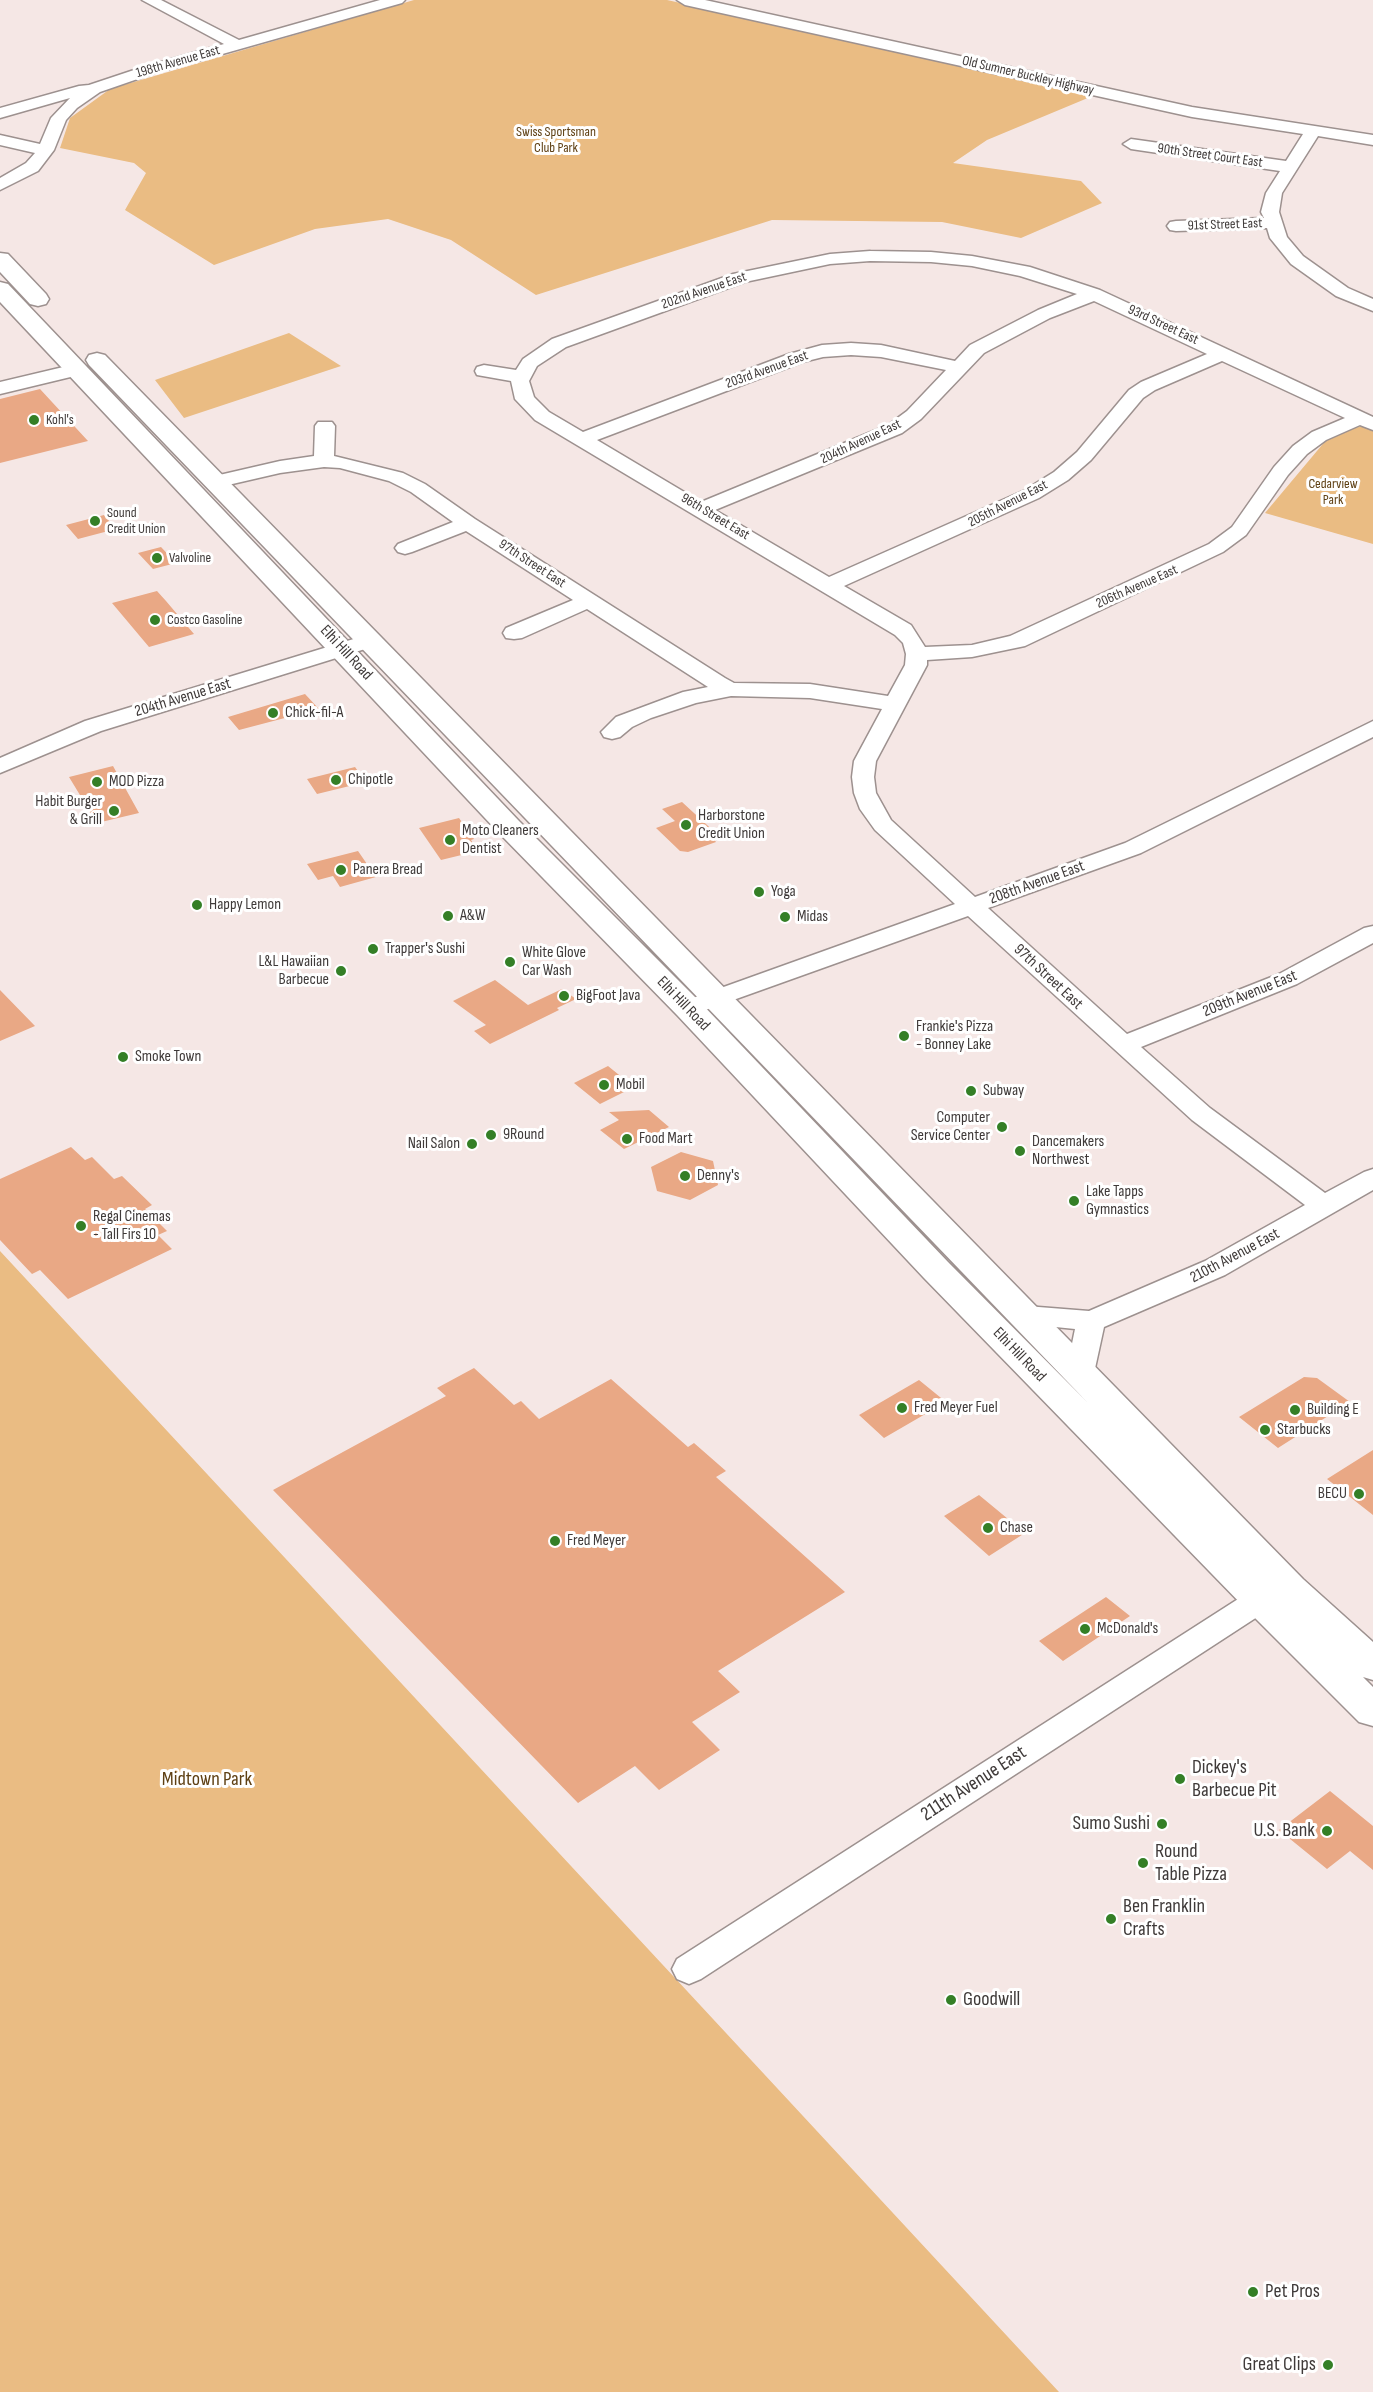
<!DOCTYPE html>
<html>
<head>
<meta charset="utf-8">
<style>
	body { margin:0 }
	canvas { display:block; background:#f5e7e5 }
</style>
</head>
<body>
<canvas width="1373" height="2392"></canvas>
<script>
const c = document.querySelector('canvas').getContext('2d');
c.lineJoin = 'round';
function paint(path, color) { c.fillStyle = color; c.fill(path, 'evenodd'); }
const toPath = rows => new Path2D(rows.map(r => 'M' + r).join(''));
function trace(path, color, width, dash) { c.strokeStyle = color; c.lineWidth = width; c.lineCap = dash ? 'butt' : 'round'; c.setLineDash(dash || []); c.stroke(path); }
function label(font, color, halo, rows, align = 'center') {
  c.font = font + ' "Sofia Sans Condensed",sans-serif'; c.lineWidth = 6; c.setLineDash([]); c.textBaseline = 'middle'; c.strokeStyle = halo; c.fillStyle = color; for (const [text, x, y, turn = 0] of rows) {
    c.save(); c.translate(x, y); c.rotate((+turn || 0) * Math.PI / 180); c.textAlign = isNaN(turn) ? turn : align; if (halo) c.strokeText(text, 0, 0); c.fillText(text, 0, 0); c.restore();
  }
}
paint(toPath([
	[414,0,667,0,1095,95,987,140,953,163,1081,181,1102,203,1021,238,942,222,772,220,536,295,451,240,388,219,315,229,214,265,125,210,146,173,134,163,60,148,70,118,110,89],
	[289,333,341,366,184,418,155,380],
	[1366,426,1373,429,1373,544,1265,513,1327,439,1352,428],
	[0,1251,662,1964,1059,2392,0,2392]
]), '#eabc83');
paint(toPath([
	[40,389,88,441,0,463,0,399],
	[104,515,116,529,78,539,66,525],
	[161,547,176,563,153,569,138,553],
	[157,591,166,601,194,634,149,647,112,603],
	[305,694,319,709,239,730,228,717],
	[113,766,139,813,97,823,69,777],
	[355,767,366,782,317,794,307,779],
	[682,802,719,836,713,838,716,842,688,852,680,851,656,828,675,821,662,809],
	[459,818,474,839,471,840,478,851,441,860,419,828],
	[358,851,376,877,340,887,333,876,318,880,307,864],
	[495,980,528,1005,562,989,576,999,557,1008,559,1010,490,1044,474,1031,486,1025,453,1001],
	[0,990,35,1026,0,1041],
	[608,1066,634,1087,600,1104,574,1083],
	[649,1110,669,1127,624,1149,600,1130,619,1120,609,1112],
	[71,1147,85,1160,92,1157,114,1179,122,1176,152,1205,145,1209,167,1231,158,1235,172,1249,68,1299,40,1270,32,1274,0,1240,0,1179],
	[681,1152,713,1161,718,1185,690,1200,657,1191,651,1167],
	[474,1368,514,1405,521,1401,539,1419,611,1379,688,1447,694,1443,726,1471,716,1477,845,1592,718,1671,740,1692,692,1722,720,1750,659,1790,635,1766,578,1803,273,1490,446,1396,437,1388],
	[1304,1377,1317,1378,1350,1402,1278,1448,1239,1417],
	[919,1380,946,1402,884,1438,859,1415],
	[1373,1450,1373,1515,1327,1479],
	[979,1495,1025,1533,989,1556,944,1516],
	[1106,1597,1130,1616,1063,1661,1039,1641],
	[1330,1791,1373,1826,1373,1870,1350,1851,1327,1869,1279,1830]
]), '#e9a885');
const minor = toPath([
	[142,0,161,0,239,40,380,0,405,0,402,3,152,74,100,92,77,108,66,120,54,150,38,171,0,190,0,178,26,163,35,153,0,145,0,135,40,144,51,118,70,98,0,118,0,108,79,86,89,85,140,68,224,44,142,0],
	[677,0,705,0,1192,107,1373,135,1373,145,1318,136,1282,193,1279,212,1287,237,1303,256,1348,288,1373,299,1373,311,1336,296,1291,264,1270,238,1267,228,1176,231,1170,230,1167,226,1170,222,1176,221,1264,218,1261,212,1266,193,1280,171,1131,149,1123,144,1131,139,1286,161,1303,134,1192,117,685,5,677,0],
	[870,251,931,252,972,256,1030,267,1100,290,1373,417,1373,430,1360,425,1326,440,1307,454,1288,475,1246,535,1223,552,1025,646,972,657,927,660,927,665,876,761,874,777,876,793,891,820,975,897,1125,843,1373,721,1373,737,1141,853,988,908,1127,1034,1279,974,1364,928,1373,926,1373,943,1297,984,1141,1047,1210,1108,1325,1193,1364,1172,1373,1169,1373,1190,1225,1275,1104,1327,1094,1373,1090,1380,1080,1383,1070,1380,1066,1373,1075,1329,1016,1323,1012,1316,1016,1309,1026,1306,1089,1311,1205,1261,1305,1205,1192,1120,968,916,697,1013,688,1016,679,1013,675,1008,679,1003,955,904,875,830,860,809,854,793,852,777,854,761,882,709,810,698,731,696,696,703,651,718,632,727,620,737,612,739,604,737,601,732,616,717,683,692,708,687,587,609,522,638,514,639,506,638,503,633,506,628,573,600,466,531,412,552,405,554,398,552,395,548,398,544,453,522,411,492,389,481,340,468,324,467,280,473,215,488,208,486,205,482,208,478,215,476,280,461,314,456,315,426,318,422,332,422,335,426,334,456,403,473,425,484,475,519,725,678,734,683,810,684,888,696,905,665,906,654,903,643,895,635,535,420,515,399,511,381,477,375,475,371,477,367,484,365,516,370,523,359,552,339,733,274,830,254,870,251],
	[870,261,931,262,972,266,1020,276,1077,294,1038,310,970,345,955,361,881,345,851,343,822,345,789,354,583,432,549,412,534,397,529,381,537,366,566,347,745,282,830,264,870,261],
	[1094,301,1207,354,1141,382,1129,390,1077,452,1054,472,1025,490,829,577,715,510,902,433,921,419,984,353,1050,318,1094,301],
	[851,355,881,357,946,370,907,411,888,425,701,502,597,440,803,362,823,357,851,355],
	[1222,361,1345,418,1312,432,1293,446,1274,467,1232,527,1209,544,1010,636,972,645,925,647,911,625,844,586,1039,498,1068,480,1091,460,1143,398,1155,390,1222,361],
	[76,364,83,366,85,370,83,374,0,394,0,382,76,364],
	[370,634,378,635,381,640,378,645,101,731,0,773,0,758,85,721,370,634],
	[1260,1588,1271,1592,1276,1600,1271,1608,701,1979,689,1984,677,1979,672,1969,677,1959,1249,1592,1260,1588]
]);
const major = toPath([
	[0,253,8,254,46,294,49,299,46,304,38,306,30,304,0,272,0,253],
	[0,282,8,284,519,821,699,1001,948,1262,1088,1403,89,365,86,360,89,355,97,353,105,355,1303,1579,1373,1642,1373,1680,1363,1677,1373,1687,1373,1726,1359,1722,1247,1610,924,1278,677,1015,499,833,0,302,0,282]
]);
trace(minor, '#9d918f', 3);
trace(major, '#9d918f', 3);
paint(minor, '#fff');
paint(major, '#fff');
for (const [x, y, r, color] of [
	[34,420,6,"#347f26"],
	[95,521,6,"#347f26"],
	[157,558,6,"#347f26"],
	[155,620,6,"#347f26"],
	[273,713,6,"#347f26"],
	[336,780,6,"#347f26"],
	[97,782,6,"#347f26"],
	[114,811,6,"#347f26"],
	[686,825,6,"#347f26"],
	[450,840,6,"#347f26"],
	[341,870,6,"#347f26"],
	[759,892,6,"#347f26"],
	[197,905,6,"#347f26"],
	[448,916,6,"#347f26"],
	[785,917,6,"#347f26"],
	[373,949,6,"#347f26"],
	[510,962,6,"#347f26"],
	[341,971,6,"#347f26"],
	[564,996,6,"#347f26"],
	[904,1036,6,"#347f26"],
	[123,1057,6,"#347f26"],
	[604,1085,6,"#347f26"],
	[971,1091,6,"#347f26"],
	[1002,1127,6,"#347f26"],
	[491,1135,6,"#347f26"],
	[627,1139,6,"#347f26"],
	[472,1144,6,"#347f26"],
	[1020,1151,6,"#347f26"],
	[685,1176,6,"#347f26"],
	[1074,1201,6,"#347f26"],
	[81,1226,6,"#347f26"],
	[902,1408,6,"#347f26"],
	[1295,1410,6,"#347f26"],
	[1265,1430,6,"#347f26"],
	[1359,1494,6,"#347f26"],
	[988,1528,6,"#347f26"],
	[555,1541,6,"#347f26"],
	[1085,1629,6,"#347f26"],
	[1180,1779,6,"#347f26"],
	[1162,1824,6,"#347f26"],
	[1327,1831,6,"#347f26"],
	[1143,1863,6,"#347f26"],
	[1111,1919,6,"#347f26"],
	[951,2000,6,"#347f26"],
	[1253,2292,6,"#347f26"],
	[1328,2365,6,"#347f26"]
]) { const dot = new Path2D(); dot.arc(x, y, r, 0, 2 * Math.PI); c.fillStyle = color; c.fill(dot); trace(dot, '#fff', 2); }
label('14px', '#3f3a39', '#fff', [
	["198th Avenue East",178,62,-16],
	["Old Sumner Buckley Highway",1028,76,13],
	["90th Street Court East",1210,156,8],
	["91st Street East",1225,225,-2],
	["202nd Avenue East",704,291,-19],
	["93rd Street East",1163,325,25],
	["203rd Avenue East",767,370,-20],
	["204th Avenue East",861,442,-25],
	["205th Avenue East",1008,504,-27],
	["96th Street East",715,517,31],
	["97th Street East",532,564,33],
	["206th Avenue East",1137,587,-24]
]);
label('14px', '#5f4014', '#fff', [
	["Swiss Sportsman",556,132],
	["Club Park",556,148],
	["Cedarview",1333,484],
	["Park",1333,500]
]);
label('14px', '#3f3a39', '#fff', [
	["Kohl's",46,420],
	["Sound",107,513],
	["Credit Union",107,529],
	["Valvoline",169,558],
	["Costco Gasoline",167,620]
], 'left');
label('16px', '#3f3a39', '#fff', [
	["Elhi Hill Road",346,653,47],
	["204th Avenue East",183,698,-17],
	["208th Avenue East",1037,883,-20],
	["97th Street East",1048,977,43],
	["209th Avenue East",1250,994,-22],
	["Elhi Hill Road",683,1004,46],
	["210th Avenue East",1235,1256,-28],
	["Elhi Hill Road",1019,1355,46]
]);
label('16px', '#3f3a39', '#fff', [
	["Chick-fil-A",285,713],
	["Chipotle",348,780],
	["MOD Pizza",109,782],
	["Habit Burger",102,802,"right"],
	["& Grill",102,820,"right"],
	["Harborstone",698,816],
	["Credit Union",698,834],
	["Moto Cleaners",462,831],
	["Dentist",462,849],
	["Panera Bread",353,870],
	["Yoga",771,892],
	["Happy Lemon",209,905],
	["A&W",460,916],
	["Midas",797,917],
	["Trapper's Sushi",385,949],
	["White Glove",522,953],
	["Car Wash",522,971],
	["L&L Hawaiian",329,962,"right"],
	["Barbecue",329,980,"right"],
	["BigFoot Java",576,996],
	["Frankie's Pizza",916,1027],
	["- Bonney Lake",916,1045],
	["Smoke Town",135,1057],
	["Mobil",616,1085],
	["Subway",983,1091],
	["Computer",990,1118,"right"],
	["Service Center",990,1136,"right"],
	["9Round",503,1135],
	["Food Mart",639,1139],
	["Dancemakers",1032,1142],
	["Northwest",1032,1160],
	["Nail Salon",460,1144,"right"],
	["Denny's",697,1176],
	["Lake Tapps",1086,1192],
	["Gymnastics",1086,1210],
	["Regal Cinemas",93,1217],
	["- Tall Firs 10",93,1235],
	["Fred Meyer Fuel",914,1408],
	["Building E",1307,1410],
	["Starbucks",1277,1430],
	["BECU",1347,1494,"right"],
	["Chase",1000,1528],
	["Fred Meyer",567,1541],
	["McDonald's",1097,1629]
], 'left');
label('20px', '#3f3a39', '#fff', [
	["Dickey's",1192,1768],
	["Barbecue Pit",1192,1791],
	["Sumo Sushi",1150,1824,"right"],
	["U.S. Bank",1315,1831,"right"],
	["Round",1155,1852],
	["Table Pizza",1155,1875],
	["Ben Franklin",1123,1907],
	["Crafts",1123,1930],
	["Goodwill",963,2000],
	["Pet Pros",1265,2292],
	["Great Clips",1316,2365,"right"]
], 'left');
label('20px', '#5f4014', '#fff', [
	["Midtown Park",207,1780]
]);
label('20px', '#3f3a39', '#fff', [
	["211th Avenue East",974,1784,-33]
]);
</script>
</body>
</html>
